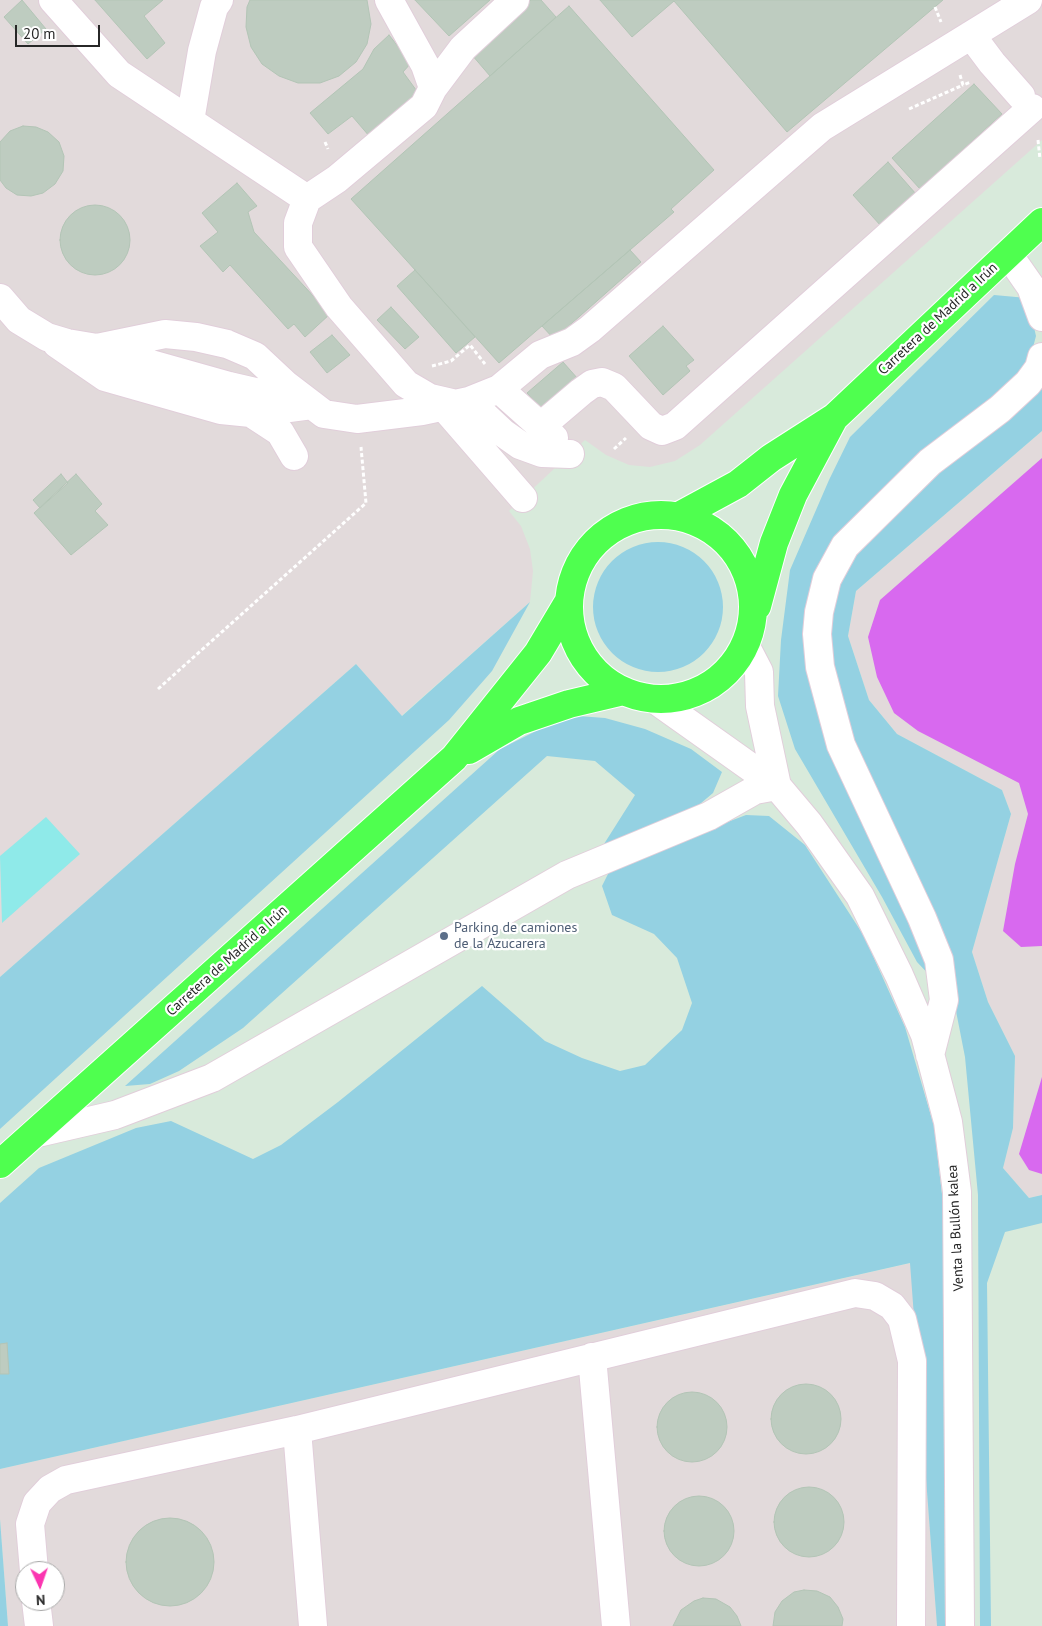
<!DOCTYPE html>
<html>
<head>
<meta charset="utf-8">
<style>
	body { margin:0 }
	#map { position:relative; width:1042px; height:1626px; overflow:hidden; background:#d8eadb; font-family:"PT Sans",sans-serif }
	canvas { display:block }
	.north { position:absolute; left:15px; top:1561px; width:50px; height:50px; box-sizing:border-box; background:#fff; border:1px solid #a9a9a9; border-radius:50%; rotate:177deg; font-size:14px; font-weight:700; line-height:20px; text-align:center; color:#272727 }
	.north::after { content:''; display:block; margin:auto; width:18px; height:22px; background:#fb35b0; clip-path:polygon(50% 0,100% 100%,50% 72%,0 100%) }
	.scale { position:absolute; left:15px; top:25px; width:85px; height:22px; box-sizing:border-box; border:2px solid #272727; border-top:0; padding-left:6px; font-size:15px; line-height:18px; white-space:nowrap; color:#272727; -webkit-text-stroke:4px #fff; paint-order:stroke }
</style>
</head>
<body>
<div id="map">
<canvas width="1042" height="1626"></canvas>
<div class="north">N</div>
<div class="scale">20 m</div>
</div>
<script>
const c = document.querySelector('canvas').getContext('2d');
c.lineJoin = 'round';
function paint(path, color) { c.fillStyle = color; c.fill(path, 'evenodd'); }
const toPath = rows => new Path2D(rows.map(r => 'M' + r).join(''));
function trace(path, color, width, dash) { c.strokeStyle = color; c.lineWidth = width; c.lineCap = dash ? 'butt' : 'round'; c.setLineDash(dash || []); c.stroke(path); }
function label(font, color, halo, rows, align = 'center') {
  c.font = font + ' "PT Sans",sans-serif'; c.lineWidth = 4.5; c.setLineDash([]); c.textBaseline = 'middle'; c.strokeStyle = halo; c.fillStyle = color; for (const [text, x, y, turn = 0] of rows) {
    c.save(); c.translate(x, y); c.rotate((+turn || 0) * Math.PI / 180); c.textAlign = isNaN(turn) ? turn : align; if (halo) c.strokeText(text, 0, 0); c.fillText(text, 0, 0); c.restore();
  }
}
paint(toPath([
	[0,0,1042,0,1042,140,700,445,675,461,650,467,629,465,606,455,585,440,509,511,521,526,530,549,533,571,530,602,401,716,356,664,0,977],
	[1042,431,1042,1195,1029,1198,1003,1168,1013,1128,1015,1056,988,1002,972,952,1011,814,1002,790,897,734,869,700,848,636,856,591],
	[911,1263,937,1626,8,1626,0,1519,0,1469],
	[25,1571,55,1571,55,1601,25,1601]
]), '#e2dadb');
paint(toPath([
	[994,295,1027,298,1036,336,1027,370,894,483,809,630,935,981,917,962,882,897,795,749,778,696,781,640,790,570,829,480,850,437],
	[1042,384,1042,431,856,591,848,636,869,700,897,734,1002,790,1011,814,972,952,988,1002,1015,1056,1013,1128,1003,1168,1029,1198,1042,1195,1042,1223,1005,1232,987,1283,991,1626,980,1626,978,1195,965,1057,945,955,848,743,829,675,831,579,868,531],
	'593 607a65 65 0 1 1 130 0a65 65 0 1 1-130 0Z',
	[530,602,492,671,449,720,0,1129,0,977,356,664,402,716],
	[578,716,605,718,645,729,691,749,722,772,713,793,688,814,635,838,604,844,635,795,595,761,547,756,243,1028,179,1071,150,1084,125,1086,500,749,548,725],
	[746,815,769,816,805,845,864,936,905,1027,934,1126,945,1220,943,1284,945,1626,937,1626,910,1263,0,1469,0,1203,39,1168,136,1128,171,1121,253,1159,281,1145,338,1102,482,986,545,1041,582,1058,620,1071,645,1065,682,1030,692,1003,677,958,654,934,612,915,602,886,612,866],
	[0,1519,8,1626,0,1626]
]), '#94d1e2');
paint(toPath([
	[46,817,80,854,2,923,0,856]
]), '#8feae9');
paint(toPath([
	[1042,458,1042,946,1021,947,1003,931,1015,864,1028,814,1019,783,918,731,894,713,877,677,868,637,880,600],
	[1042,1077,1042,1174,1029,1170,1019,1154]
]), '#d869ef');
const building = toPath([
	[22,0,46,29,28,44,4,17,22,0],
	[95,0,163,0,144,16,165,43,147,59,95,0],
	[250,0,367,0,371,24,367,44,356,62,339,76,320,83,298,83,279,76,262,64,251,47,246,27,247,7,250,0],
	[415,0,490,0,449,36,415,0],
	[531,0,541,0,556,17,490,76,472,55,531,0],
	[600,0,943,0,787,132,674,1,632,37,600,0],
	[569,6,714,170,671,209,674,212,499,363,351,199,569,6],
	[389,35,411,63,403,72,419,94,370,137,352,116,328,134,310,113,363,69,374,49,389,35],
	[974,84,1002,114,920,189,892,158,974,84],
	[23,126,36,127,48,132,59,142,64,156,63,171,55,184,43,193,31,196,17,195,6,188,0,180,0,142,10,131,23,126],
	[888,162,916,194,881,226,853,195,888,162],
	[237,183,257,206,248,212,254,232,330,314,305,337,294,324,288,329,230,265,223,272,200,246,218,232,202,213,237,183],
	'60 240a35 35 0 1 1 70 0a35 35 0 1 1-70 0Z',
	[630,250,641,262,554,339,542,326,630,250],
	[415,270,475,337,456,353,397,286,415,270],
	[391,307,419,337,405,349,377,320,391,307],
	[663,326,694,360,686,366,690,371,663,395,629,356,663,326],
	[332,335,350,355,327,373,310,352,332,335],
	[563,362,578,379,543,410,527,393,563,362],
	[61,474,68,483,40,508,33,500,61,474],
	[76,474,102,504,95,511,108,525,71,555,34,513,76,474],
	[7,1343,9,1374,0,1374,0,1344,7,1343],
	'771 1419a35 35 0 1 1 70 0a35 35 0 1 1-70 0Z',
	'657 1427a35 35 0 1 1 70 0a35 35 0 1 1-70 0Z',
	'774 1522a35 35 0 1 1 70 0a35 35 0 1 1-70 0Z',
	'664 1531a35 35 0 1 1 70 0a35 35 0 1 1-70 0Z',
	'126 1562a44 44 0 1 1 88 0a44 44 0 1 1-88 0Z',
	[804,1590,817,1591,830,1597,838,1607,843,1619,842,1626,773,1626,775,1612,782,1601,794,1592,804,1590],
	[703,1598,716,1599,730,1607,737,1616,741,1626,673,1626,681,1610,694,1601,703,1598]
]);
paint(building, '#beccc0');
trace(building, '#b3c5b6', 1);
const minor = toPath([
	[53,0,119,74,307,199],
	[389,0,425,65,433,88],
	[971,35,992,63,1021,96],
	[190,121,202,51,214,7,219,0],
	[1008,254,1031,287,1042,317],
	[0,298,19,320,47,337,67,343,97,348,165,334,196,337,227,344,255,356,286,385,324,414,357,419,422,411,469,401,499,389,540,355,572,342,590,329,822,127,1028,0],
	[57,344,105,377,221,410,251,413,312,405],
	[101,350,229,386,294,401],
	[499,389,554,438],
	[469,401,503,433,520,445,542,453,570,454],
	[456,404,430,398,406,384,339,307,298,247,298,223,307,199,337,179,424,106,433,88,463,48,515,0],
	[444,407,523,498],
	[251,413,280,432,294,456],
	[541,426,581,392,592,384,602,382,614,387,651,426,662,431,675,426,1032,108],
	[745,645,759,672,760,706,777,786],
	[653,698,777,786,809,824,860,896,899,975,925,1035,948,1122,957,1192,960,1626],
	[930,1055,944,1000,939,960,922,918,841,745,820,667,817,634,819,612,827,579,845,546,930,462,1000,409,1028,383,1039,368,1042,357],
	[33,1134,115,1115,212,1078,567,875,709,816,755,790,777,786],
	[592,1357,616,1626],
	[297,1430,313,1626],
	[34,1571,30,1524,37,1503,50,1489,66,1480,297,1430,855,1293,875,1296,892,1306,902,1319,912,1361,911,1626],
	[36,1601,39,1626]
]);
const highway = toPath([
	'569 607a92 92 0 1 1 184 0a92 92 0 1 1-184 0Z',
	[679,516,738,484,771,458,835,417,1042,222],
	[757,606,774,543,793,495,833,420],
	[469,750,519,721,569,704,624,691],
	[0,1164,454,758,538,653,569,601]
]);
trace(minor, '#e1ceda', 30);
trace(highway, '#fff', 30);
trace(toPath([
	[935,7,941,22],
	[960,75,963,85,971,82],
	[909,109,963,85],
	[1038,140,1040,159],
	[325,142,328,149],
	[432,366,451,361,470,345,485,364],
	[614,449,626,438],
	[158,689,366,503,361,447]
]), '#fff', 3, [4, 2.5]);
trace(minor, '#fff', 28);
trace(highway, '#4fff4f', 28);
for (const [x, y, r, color] of [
	[444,936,5,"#5c6f8a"]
]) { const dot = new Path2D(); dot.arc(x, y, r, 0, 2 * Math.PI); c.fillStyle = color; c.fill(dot); trace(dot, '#fff', 2); }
label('14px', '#272727', '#fff', [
	["Carretera de Madrid a Irún",938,319,-43],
	["Carretera de Madrid a Irún",227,961,-42],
	["Venta la Bullón kalea",956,1228,-93]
]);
label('14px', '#4e5e75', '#fff', [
	["Parking de camiones",454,928],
	["de la Azucarera",454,944]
], 'left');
</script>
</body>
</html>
